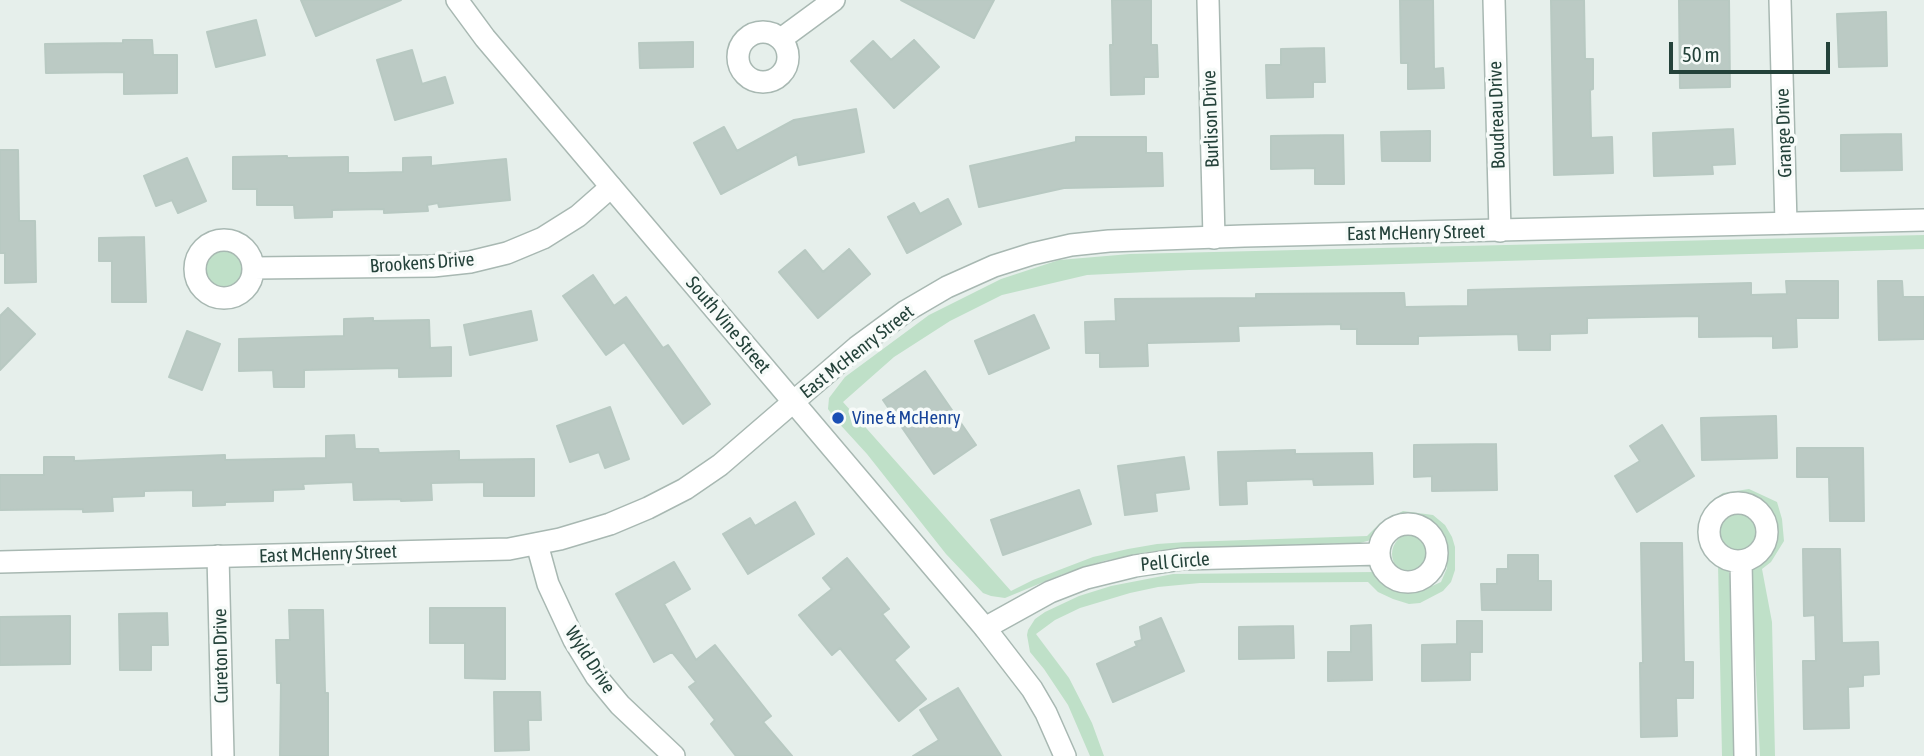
<!DOCTYPE html>
<html>
<head>
<meta charset="utf-8">
<style>
	body { margin:0 }
	#map { position:relative; width:1924px; height:756px; overflow:hidden; background:#e6efeb; font-family:"Asap Condensed",sans-serif }
	canvas { display:block }
	.scale { position:absolute; left:1669px; top:42px; width:161px; height:32px; box-sizing:border-box; border:4px solid #24423a; border-top:0; padding-left:9px; font-size:21px; line-height:24px; white-space:nowrap; color:#24423a; -webkit-text-stroke:5px #f7fbf9; paint-order:stroke }
</style>
</head>
<body>
<div id="map">
<canvas width="1924" height="756"></canvas>
<div class="scale">50 m</div>
</div>
<script>
const c = document.querySelector('canvas').getContext('2d');
c.lineJoin = 'round';
function paint(path, color) { c.fillStyle = color; c.fill(path, 'evenodd'); }
const toPath = rows => new Path2D(rows.map(r => 'M' + r).join(''));
function trace(path, color, width, dash) { c.strokeStyle = color; c.lineWidth = width; c.lineCap = dash ? 'butt' : 'round'; c.setLineDash(dash || []); c.stroke(path); }
function label(font, color, halo, rows, align = 'center') {
  c.font = font + ' "Asap Condensed",sans-serif'; c.lineWidth = 7; c.setLineDash([]); c.textBaseline = 'middle'; c.strokeStyle = halo; c.fillStyle = color; for (const [text, x, y, turn = 0] of rows) {
    c.save(); c.translate(x, y); c.rotate((+turn || 0) * Math.PI / 180); c.textAlign = isNaN(turn) ? turn : align; if (halo) c.strokeText(text, 0, 0); c.fillText(text, 0, 0); c.restore();
  }
}
paint(toPath([
	[1924,235,1924,249,1189,270,1087,275,1002,295,950,321,894,357,843,402,1011,591,1033,580,1093,557,1128,549,1157,544,1187,542,1367,536,1380,523,1403,511,1433,515,1445,525,1452,537,1455,547,1455,570,1451,582,1443,591,1420,603,1409,604,1393,599,1378,592,1368,582,1200,583,1158,587,1130,593,1080,608,1055,620,1036,634,1069,678,1092,723,1104,756,1090,756,1068,705,1044,669,1030,652,1027,635,1028,630,1035,619,1045,612,1079,596,1111,586,1173,574,1375,572,1388,583,1405,592,1421,591,1441,582,1447,568,1444,538,1436,525,1423,518,1407,517,1389,522,1371,540,1360,543,1208,547,1148,552,1104,561,1063,574,1005,598,991,596,983,593,946,554,867,454,835,419,828,409,829,398,845,377,929,315,1001,279,1059,260,1130,254],
	'203 271a21 21 0 1 1 42 0a21 21 0 1 1-42 0Z',
	[1749,489,1777,502,1782,519,1784,541,1771,562,1762,569,1772,622,1775,756,1760,756,1751,572,1773,549,1778,531,1770,509,1761,500,1753,497,1737,496,1718,504,1708,519,1705,528,1708,540,1713,552,1727,565,1731,580,1736,756,1722,756,1718,564,1706,554,1701,534,1700,522,1710,502,1723,493],
	'1720 531a22 22 0 1 1 44 0a22 22 0 1 1-44 0Z',
	'1392 554a21 21 0 1 1 42 0a21 21 0 1 1-42 0Z'
]), '#bfe0c8');
const building = toPath([
	[301,0,401,0,316,36,301,0],
	[901,0,994,0,974,38,901,0],
	[1112,0,1151,0,1151,45,1157,45,1158,77,1144,77,1144,94,1111,95,1110,45,1113,45,1112,0],
	[1400,0,1433,0,1434,69,1443,68,1444,88,1408,89,1408,63,1401,63,1400,0],
	[1551,0,1584,0,1585,59,1593,59,1593,89,1590,90,1591,138,1612,137,1613,173,1554,175,1551,0],
	[1679,0,1729,0,1730,87,1680,88,1679,0],
	[1886,12,1887,66,1839,67,1837,14,1886,12],
	[256,20,265,55,216,67,207,32,256,20],
	[123,40,152,40,153,55,177,55,177,93,124,94,124,72,46,73,45,44,123,43,123,40],
	[914,40,939,67,894,108,851,61,873,41,891,60,914,40],
	[693,42,693,67,640,68,639,43,693,42],
	[1324,48,1325,82,1313,82,1313,97,1267,98,1266,65,1281,65,1281,49,1324,48],
	[412,50,422,84,445,77,453,103,395,120,377,60,412,50],
	[856,109,864,152,799,165,797,154,721,194,694,143,724,127,737,151,794,120,856,109],
	[1733,129,1735,164,1712,165,1713,174,1654,176,1653,133,1733,129],
	[1430,131,1430,161,1382,161,1381,132,1430,131],
	[1901,134,1902,170,1841,171,1841,135,1901,134],
	[1343,135,1344,184,1315,184,1315,168,1271,169,1271,136,1343,135],
	[1076,137,1146,137,1146,153,1162,153,1163,186,1064,188,979,207,970,166,1076,142,1076,137],
	[0,150,18,150,19,221,35,221,36,282,5,283,5,253,0,253,0,150],
	[287,156,287,158,348,157,348,173,365,173,403,172,403,158,431,157,431,166,506,159,510,200,439,207,438,203,427,205,428,211,384,213,384,209,332,210,332,217,295,218,294,205,257,205,257,189,233,189,233,157,287,156],
	[187,158,206,201,178,213,172,200,156,206,144,176,187,158],
	[948,199,961,224,907,253,888,217,914,203,920,214,948,199],
	[144,237,146,302,112,302,112,261,99,261,99,238,144,237],
	[849,249,870,274,818,318,779,272,805,250,823,272,849,249],
	[593,275,614,306,626,297,663,348,668,345,710,404,683,424,624,342,606,355,563,296,593,275],
	[1786,281,1838,281,1838,318,1796,318,1797,347,1773,348,1773,336,1699,337,1699,316,1587,318,1587,333,1550,334,1550,350,1519,350,1518,334,1418,336,1418,344,1357,344,1357,329,1341,329,1341,324,1238,326,1239,341,1147,343,1148,366,1100,367,1100,353,1086,353,1085,322,1116,321,1115,299,1256,298,1256,294,1404,293,1405,307,1468,306,1468,290,1751,283,1751,295,1787,294,1786,281],
	[1878,281,1902,281,1903,297,1924,297,1924,339,1879,340,1878,281],
	[8,308,35,334,0,370,0,316,8,308],
	[531,311,537,340,470,355,464,325,531,311],
	[1034,315,1049,348,989,374,975,341,1034,315],
	[373,318,373,321,429,320,430,348,451,347,451,376,399,377,399,368,304,370,304,387,274,387,273,370,239,371,239,339,344,336,344,319,373,318],
	[187,331,220,344,202,390,169,377,187,331],
	[925,371,976,445,934,474,883,400,925,371],
	[610,407,629,459,605,468,599,452,570,462,557,426,610,407],
	[1776,416,1777,458,1702,460,1701,418,1776,416],
	[1662,425,1694,476,1637,512,1615,476,1640,461,1630,446,1662,425],
	[354,435,355,449,378,449,379,453,459,451,459,460,534,459,534,496,484,496,484,482,431,483,432,500,401,501,401,499,354,500,353,482,303,484,304,489,273,490,273,501,225,502,225,505,193,506,193,490,144,491,144,496,112,497,113,511,83,512,83,509,0,510,0,475,44,475,44,457,74,457,74,461,225,455,225,460,326,458,326,436,354,435],
	[1496,444,1497,490,1432,491,1432,476,1414,477,1414,445,1496,444],
	[1797,448,1863,448,1864,521,1830,521,1829,477,1797,477,1797,448],
	[1295,450,1295,454,1372,453,1373,484,1314,485,1313,479,1246,481,1247,504,1220,505,1218,452,1295,450],
	[1184,457,1189,489,1155,493,1157,511,1125,515,1118,466,1184,457],
	[1079,490,1091,524,1003,555,991,520,1079,490],
	[795,502,814,534,748,574,723,534,750,518,755,526,795,502],
	[1641,543,1682,543,1684,662,1693,662,1693,698,1676,698,1677,736,1641,737,1640,663,1643,663,1641,543],
	[1803,549,1840,549,1842,643,1878,642,1879,674,1863,675,1863,686,1848,687,1849,728,1804,729,1803,661,1816,661,1815,615,1804,616,1803,549],
	[1508,555,1538,555,1538,581,1551,581,1551,610,1482,610,1481,584,1497,584,1497,569,1508,569,1508,555],
	[847,558,889,609,882,614,909,647,894,660,926,699,899,721,840,648,832,655,799,615,832,589,823,578,847,558],
	[674,562,690,589,664,604,696,660,715,645,771,716,763,722,792,756,736,756,711,724,715,720,689,687,696,682,672,652,654,662,616,594,674,562],
	[430,608,505,608,505,679,465,678,465,643,430,643,430,608],
	[289,610,323,610,325,693,328,693,328,756,280,756,281,683,277,683,276,640,290,640,289,610],
	[167,613,168,645,151,645,151,670,120,670,119,614,167,613],
	[70,616,70,664,0,665,0,617,70,616],
	[1161,618,1184,671,1113,702,1097,664,1137,646,1135,642,1142,640,1140,627,1161,618],
	[1457,621,1482,621,1482,652,1470,652,1470,680,1422,681,1422,645,1457,644,1457,621],
	[1371,625,1372,680,1328,681,1328,652,1351,652,1351,626,1371,625],
	[1293,626,1294,658,1239,659,1239,627,1293,626],
	[958,688,1001,756,913,756,939,740,920,710,958,688],
	[494,692,540,692,541,720,528,720,529,750,495,751,494,692]
]);
paint(building, '#bbcac4');
trace(building, '#b8c9c2', 2);
const minor = toPath([
	[1208,0,1214,238],
	[1494,0,1500,231],
	[1780,0,1786,223],
	'738 57a25 25 0 1 1 50 0a25 25 0 1 1-50 0Z',
	[781,39,834,0],
	'195 269a29 29 0 1 1 58 0a29 29 0 1 1-58 0Z',
	[254,268,433,266,470,262,507,253,543,238,578,216,611,187],
	'1709 532a29 29 0 1 1 58 0a29 29 0 1 1-58 0Z',
	'1379 553a29 29 0 1 1 58 0a29 29 0 1 1-58 0Z',
	[537,544,548,584,574,640,596,676,620,705,674,756],
	[218,556,223,756],
	[1741,562,1745,756],
	[985,628,1050,592,1086,578,1135,566,1182,559,1379,554]
]);
const tertiary = toPath([
	[457,0,485,38,985,628,1032,689,1046,713,1065,756],
	[0,562,509,549,560,539,610,524,648,508,685,489,720,465,857,347,906,311,947,287,994,266,1032,254,1071,245,1109,241,1244,236,1924,220]
]);
trace(minor, '#a8b8b2', 24);
trace(tertiary, '#a8b8b2', 24);
trace(minor, '#fff', 21);
trace(tertiary, '#fff', 21);
for (const [x, y, r, color] of [
	[838,418,7,"#1a4fb4"]
]) { const dot = new Path2D(); dot.arc(x, y, r, 0, 2 * Math.PI); c.fillStyle = color; c.fill(dot); trace(dot, '#f7fbf9', 2.5); }
label('19px', '#24423a', '#f7fbf9', [
	["Boudreau Drive",1497,115,-92],
	["Burlison Drive",1211,119,-92],
	["Grange Drive",1784,133,-92],
	["East McHenry Street",1416,233,-1],
	["Brookens Drive",422,263,-4],
	["South Vine Street",728,325,50],
	["East McHenry Street",857,352,-38],
	["East McHenry Street",328,554,-2],
	["Pell Circle",1175,562,-5],
	["Cureton Drive",221,656,-91],
	["Wyld Drive",590,660,57]
]);
label('19px', '#164399', '#f7fbf9', [
	["Vine & McHenry",852,418]
], 'left');
</script>
</body>
</html>
